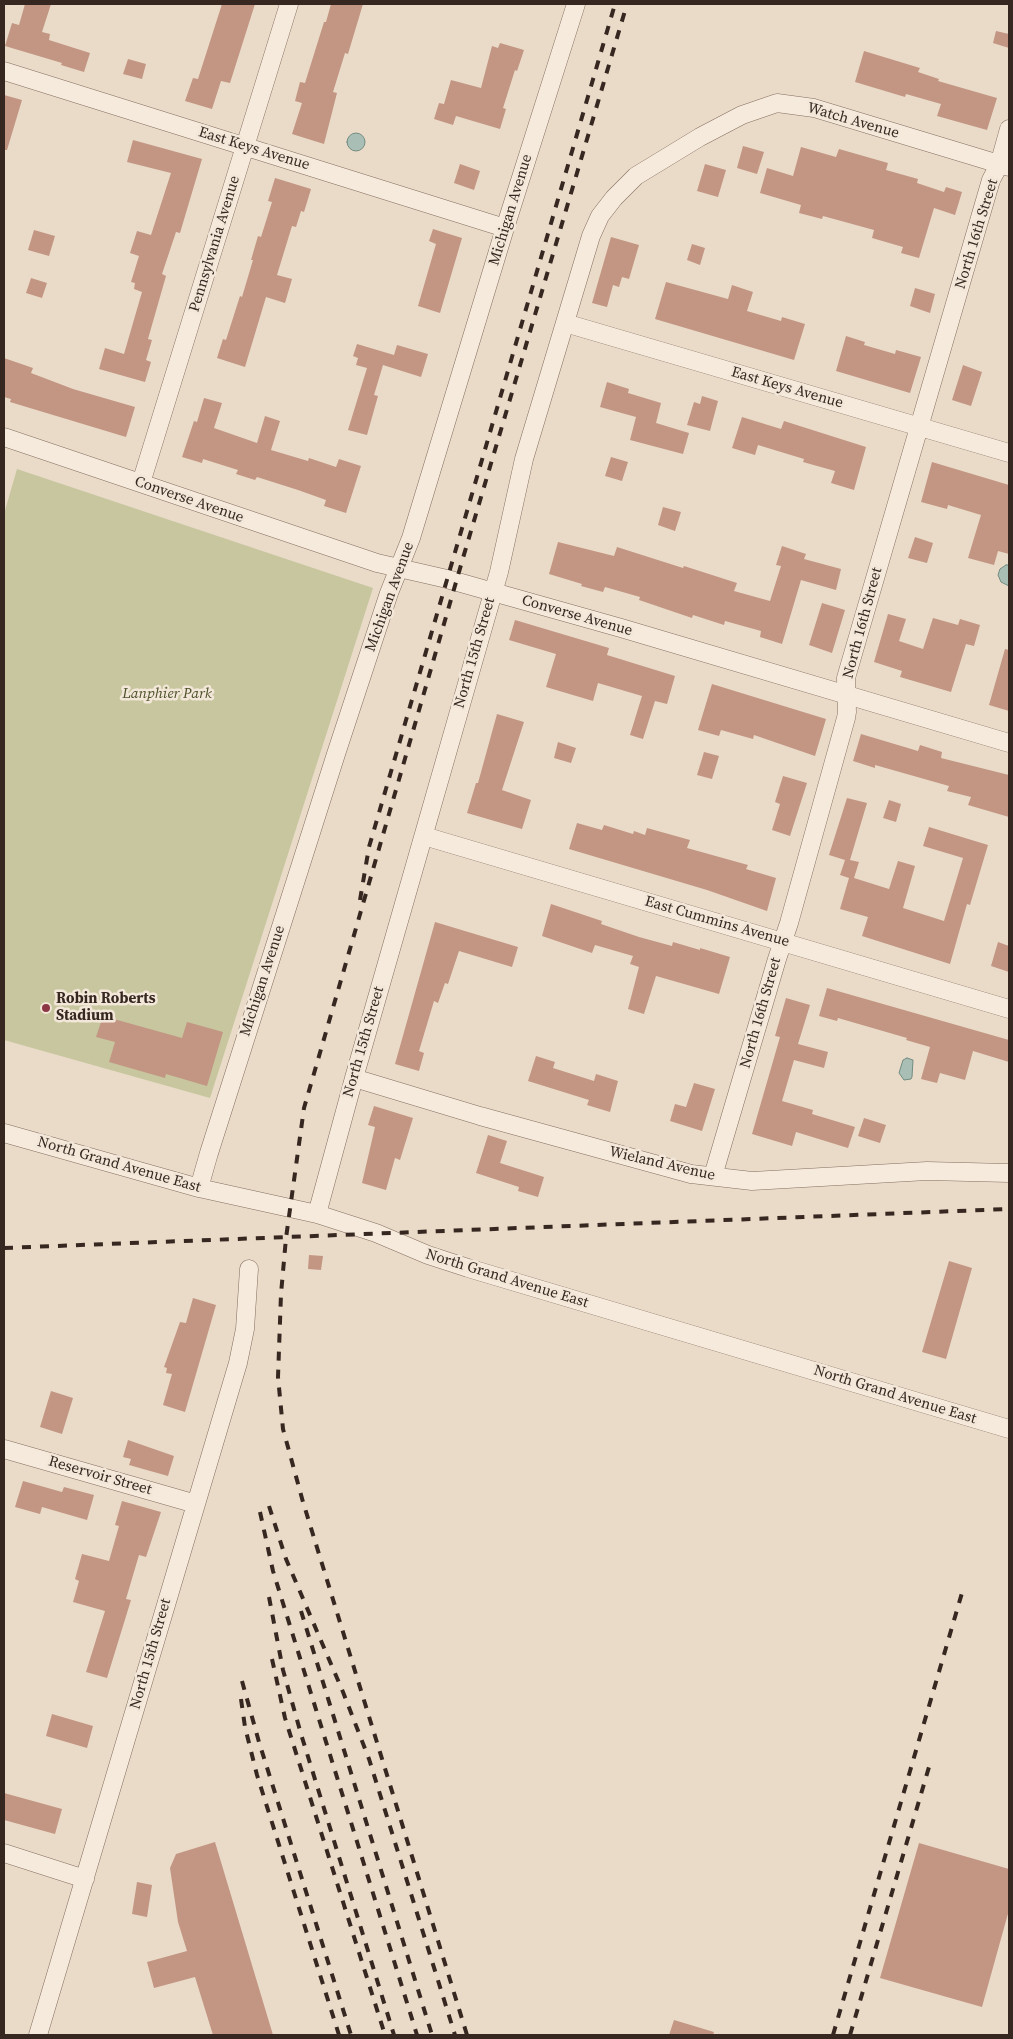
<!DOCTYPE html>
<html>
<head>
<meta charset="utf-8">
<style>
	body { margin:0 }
	#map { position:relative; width:1013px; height:2039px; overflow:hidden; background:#eadbc9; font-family:"Source Serif 4",serif }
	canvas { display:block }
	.frame { position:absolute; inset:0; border:5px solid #362821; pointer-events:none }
</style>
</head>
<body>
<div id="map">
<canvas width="1013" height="2039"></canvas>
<div class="frame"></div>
</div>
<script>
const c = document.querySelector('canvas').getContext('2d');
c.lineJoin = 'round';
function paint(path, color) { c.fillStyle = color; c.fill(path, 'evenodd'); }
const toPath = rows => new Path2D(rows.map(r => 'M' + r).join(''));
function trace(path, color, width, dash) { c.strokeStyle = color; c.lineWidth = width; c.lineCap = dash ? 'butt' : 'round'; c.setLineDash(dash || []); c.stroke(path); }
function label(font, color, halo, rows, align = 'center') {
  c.font = font + ' "Source Serif 4",serif'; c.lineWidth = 5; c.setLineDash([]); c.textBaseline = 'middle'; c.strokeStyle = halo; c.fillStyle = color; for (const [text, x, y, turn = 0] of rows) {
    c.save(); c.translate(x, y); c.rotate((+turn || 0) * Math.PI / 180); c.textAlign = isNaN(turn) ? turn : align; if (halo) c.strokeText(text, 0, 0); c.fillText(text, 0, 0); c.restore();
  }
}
paint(toPath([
	[17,469,373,588,210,1098,4,1040,4,514]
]), '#c7c69e');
const water = toPath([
	'347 142a9 9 0 1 1 18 0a9 9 0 1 1-18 0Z',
	[1006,565,1009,565,1009,586,1001,582,998,575,1000,569,1006,565],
	[907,1058,913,1060,912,1077,911,1079,904,1080,899,1073,903,1060,907,1058]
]);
paint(water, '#a9beb5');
trace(water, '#718c81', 1);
paint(toPath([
	[25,4,51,4,42,32,50,34,49,40,90,53,84,72,61,65,62,63,5,46,12,23,19,25],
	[222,4,255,4,230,83,221,81,212,109,185,101,193,78,198,79],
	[331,4,363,4,348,54,345,53,333,92,337,93,324,144,292,134,302,103,295,101,300,82,305,83,324,22,326,22],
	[996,31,1009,34,1009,48,993,43],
	[500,43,524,50,517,71,515,70,503,108,506,109,500,129,456,116,453,125,434,119,439,103,444,104,451,80,481,88,492,46,498,48],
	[864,51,920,68,918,72,939,79,938,81,997,98,987,130,937,116,941,104,906,94,905,97,855,82],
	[128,59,146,64,142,79,123,74],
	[4,95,22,100,7,150,4,150],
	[133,140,202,159,180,233,176,232,162,274,166,276,148,339,152,340,146,360,151,362,145,382,99,369,105,348,124,354,142,292,134,289,135,283,131,282,139,256,130,253,137,231,151,235,171,173,127,162],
	[743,146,764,152,757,174,737,168],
	[801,147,836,157,839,149,888,163,886,170,918,179,917,183,944,192,946,187,962,192,955,215,934,208,919,258,901,253,903,247,872,238,874,230,823,216,822,219,799,213,801,205,760,193,767,168,793,176],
	[460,164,480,171,474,190,454,183],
	[705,164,726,170,718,197,697,191],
	[275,178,311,189,304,212,301,211,296,227,292,226,277,275,292,279,285,303,266,297,245,367,217,358,223,339,226,340,240,296,242,297,253,260,251,260,258,236,261,237,272,202,268,201],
	[433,229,462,238,440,313,418,306,436,244,429,241],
	[34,230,55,236,49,256,28,250],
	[611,237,639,245,629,279,622,277,619,287,613,285,607,307,592,303],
	[692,244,705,248,700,265,687,260],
	[31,278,47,283,42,298,26,293],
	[666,282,728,299,732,285,753,292,747,311,781,321,782,317,805,324,794,360,655,319],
	[915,288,935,294,930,313,910,306],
	[846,336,865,342,864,345,895,354,896,350,921,357,910,393,836,371],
	[357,344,394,355,397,345,428,354,421,377,383,365,374,395,378,396,367,435,348,430,367,368,356,365,358,358,353,356],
	[4,358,33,368,31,373,73,389,135,407,126,437,10,402,11,399,4,397],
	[963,365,982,372,971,406,952,400],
	[607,382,629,389,628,393,661,403,656,423,689,433,683,454,630,440,636,417,600,407],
	[702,396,718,401,710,431,687,425,694,402,700,404],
	[204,398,222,403,214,428,257,443,265,416,280,421,271,450,308,461,309,458,336,467,339,459,361,466,346,513,324,506,326,500,298,490,257,477,255,480,236,474,238,470,203,459,202,463,182,457,194,421,197,422],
	[742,417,781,429,784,421,866,447,854,490,831,483,835,471,803,462,804,459,758,445,755,455,732,448],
	[611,457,628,462,622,481,605,476],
	[932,462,1009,485,1009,554,998,551,994,565,968,558,981,515,948,505,947,509,921,502],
	[663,507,681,512,675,531,658,525],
	[915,537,933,543,927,563,908,558],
	[558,542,614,556,617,547,683,568,684,566,737,583,734,591,770,601,781,566,776,565,782,546,806,554,804,559,841,569,836,590,801,580,782,644,760,637,761,631,725,621,724,625,693,615,692,618,639,600,640,597,605,587,603,592,581,586,582,584,549,574],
	[822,603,845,610,832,653,809,645],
	[888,614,906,619,899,641,923,649,933,618,958,625,960,619,980,625,974,646,966,644,951,692,900,677,902,671,874,662],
	[515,620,609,648,607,655,675,676,667,704,655,701,643,739,630,735,642,696,598,683,593,701,546,687,556,654,509,640],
	[1005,649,1009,650,1009,711,989,705],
	[712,684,826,719,815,756,754,735,753,739,721,730,719,736,698,730],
	[497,714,524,722,502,790,531,800,522,829,467,813,476,783,478,783],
	[861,734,918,751,920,745,942,752,941,758,1009,775,1009,817,968,805,971,797,947,791,949,786,875,765,875,768,853,761],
	[558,742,576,748,571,763,554,758],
	[704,752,719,756,712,779,697,775],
	[783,776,807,783,790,836,772,830,780,804,775,802],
	[847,798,867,803,850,860,859,862,854,878,889,889,898,861,915,866,903,908,944,921,963,858,923,846,929,827,988,845,970,905,967,904,950,964,862,936,868,917,840,909,849,878,840,875,845,860,829,855],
	[889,800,901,804,896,822,883,818],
	[577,823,602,830,604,825,633,834,634,831,645,835,647,828,690,840,687,848,748,865,746,869,776,878,767,911,707,890,569,849],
	[551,904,602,921,601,924,639,937,672,946,673,942,700,950,700,948,730,957,719,994,656,976,644,1014,628,1009,639,967,630,964,633,956,595,945,592,953,542,936],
	[435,922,518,947,512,967,459,951,448,984,445,983,438,1003,434,1001,419,1051,424,1053,419,1071,395,1064],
	[998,942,1009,946,1009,972,991,966],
	[827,988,1009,1040,1009,1062,973,1051,965,1080,940,1073,937,1083,921,1079,930,1047,906,1040,907,1038,838,1018,837,1021,819,1016],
	[786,998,810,1005,798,1044,828,1052,824,1068,794,1060,782,1101,813,1110,812,1114,855,1127,848,1148,796,1132,792,1146,752,1134,780,1037,775,1036],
	[103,1016,182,1038,187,1022,223,1032,207,1086,166,1074,165,1078,109,1062,115,1042,96,1037],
	[536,1056,555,1062,553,1068,594,1081,596,1074,618,1081,610,1112,587,1105,589,1100,528,1081],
	[694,1083,715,1089,702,1131,670,1121,675,1104,686,1107],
	[374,1106,413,1118,400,1160,395,1158,386,1190,362,1183,375,1127,368,1125],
	[864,1118,886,1125,880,1143,858,1136],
	[488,1135,507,1141,500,1163,544,1177,538,1197,518,1191,519,1187,476,1173],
	[309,1255,323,1256,321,1270,308,1269],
	[949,1261,972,1268,946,1359,922,1352],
	[193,1298,216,1305,185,1412,163,1405,172,1374,166,1373,167,1368,164,1367,180,1322,186,1323],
	[51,1391,73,1398,62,1434,40,1427],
	[128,1440,174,1456,168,1476,129,1465,131,1459,123,1457],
	[23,1481,62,1492,64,1487,94,1495,87,1520,42,1507,40,1514,15,1507],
	[122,1501,161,1512,146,1557,139,1555,126,1599,131,1600,107,1678,86,1672,105,1611,73,1602,79,1581,75,1579,82,1554,109,1561,119,1526,115,1525],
	[52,1714,93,1726,87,1748,46,1736],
	[4,1793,62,1809,55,1834,4,1820],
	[215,1842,273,2035,213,2035,195,1977,154,1988,147,1962,187,1951,178,1922,170,1868,176,1854],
	[919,1843,1009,1869,1009,1910,982,2007,880,1978],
	[137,1882,152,1885,147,1917,132,1914],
	[674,2020,714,2032,713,2035,669,2035]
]), '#c39583');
const minor = toPath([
	[4,71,505,228],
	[565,323,1009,453],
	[4,437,377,563,447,579,621,628,1009,743],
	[141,483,289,4],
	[424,836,1009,1009],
	[354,1078,480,1116,691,1174,752,1181,927,1171,1009,1173],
	[4,1133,199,1188,317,1214,376,1233,428,1255,468,1268,1009,1429],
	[713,1176,777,959,789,923,846,718,847,712,846,678,848,671,991,180,999,165,1009,129],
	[199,1188,209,1153,336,754,389,593,411,538,505,228,576,4],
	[317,1214,354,1078,499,572,524,459,591,236,600,216,614,198,636,176,700,137,742,115,777,103,814,108,1009,167],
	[4,1449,196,1504],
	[4,1853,85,1879],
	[38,2035,238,1363,245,1329,249,1269]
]);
trace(minor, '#846e60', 19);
trace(minor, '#f5eadb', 18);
trace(toPath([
	[360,900,369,847,615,4],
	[4,1248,1009,1209],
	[269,1506,286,1559,343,1692,369,1759,455,2035],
	[260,1512,273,1571,417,2035],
	[269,1597,283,1670,301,1734,394,2035],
	[301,1611,432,2035],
	[272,1659,285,1718,385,2035],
	[242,1681,259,1742,351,2035],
	[241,1699,245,1727,257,1775,339,2035],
	[467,2035,303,1502,283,1429,278,1377,281,1294,286,1238,304,1108,463,558,627,4],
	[833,2035,964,1586],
	[850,2035,929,1767]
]), '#362821', 4, [9, 9]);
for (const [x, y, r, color] of [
	[46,1008,5,"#8c3743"]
]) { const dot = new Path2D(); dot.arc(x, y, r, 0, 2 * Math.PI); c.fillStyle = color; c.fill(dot); trace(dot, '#f2e7d8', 2); }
label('15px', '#362821', '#f2e7d8', [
	["Watch Avenue",853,121,16],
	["East Keys Avenue",254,149,17],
	["Michigan Avenue",511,210,-73],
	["North 16th Street",977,234,-73],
	["Pennsylvania Avenue",215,244,-73],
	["East Keys Avenue",787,388,16],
	["Converse Avenue",189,500,19],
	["Michigan Avenue",390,597,-70],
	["Converse Avenue",577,616,16],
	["North 16th Street",863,623,-75],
	["North 15th Street",475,653,-74],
	["East Cummins Avenue",717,922,16],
	["Michigan Avenue",263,981,-72],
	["North 16th Street",761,1013,-74],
	["North 15th Street",364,1042,-74],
	["Wieland Avenue",662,1164,13],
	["North Grand Avenue East",119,1165,16],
	["North Grand Avenue East",507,1279,17],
	["North Grand Avenue East",895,1395,17],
	["Reservoir Street",100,1476,16],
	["North 15th Street",151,1654,-74]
]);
label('italic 15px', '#4c502a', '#f2e7d8', [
	["Lanphier Park",167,694]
]);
label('bold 15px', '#362821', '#f2e7d8', [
	["Robin Roberts",56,999],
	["Stadium",56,1016]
], 'left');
</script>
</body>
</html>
